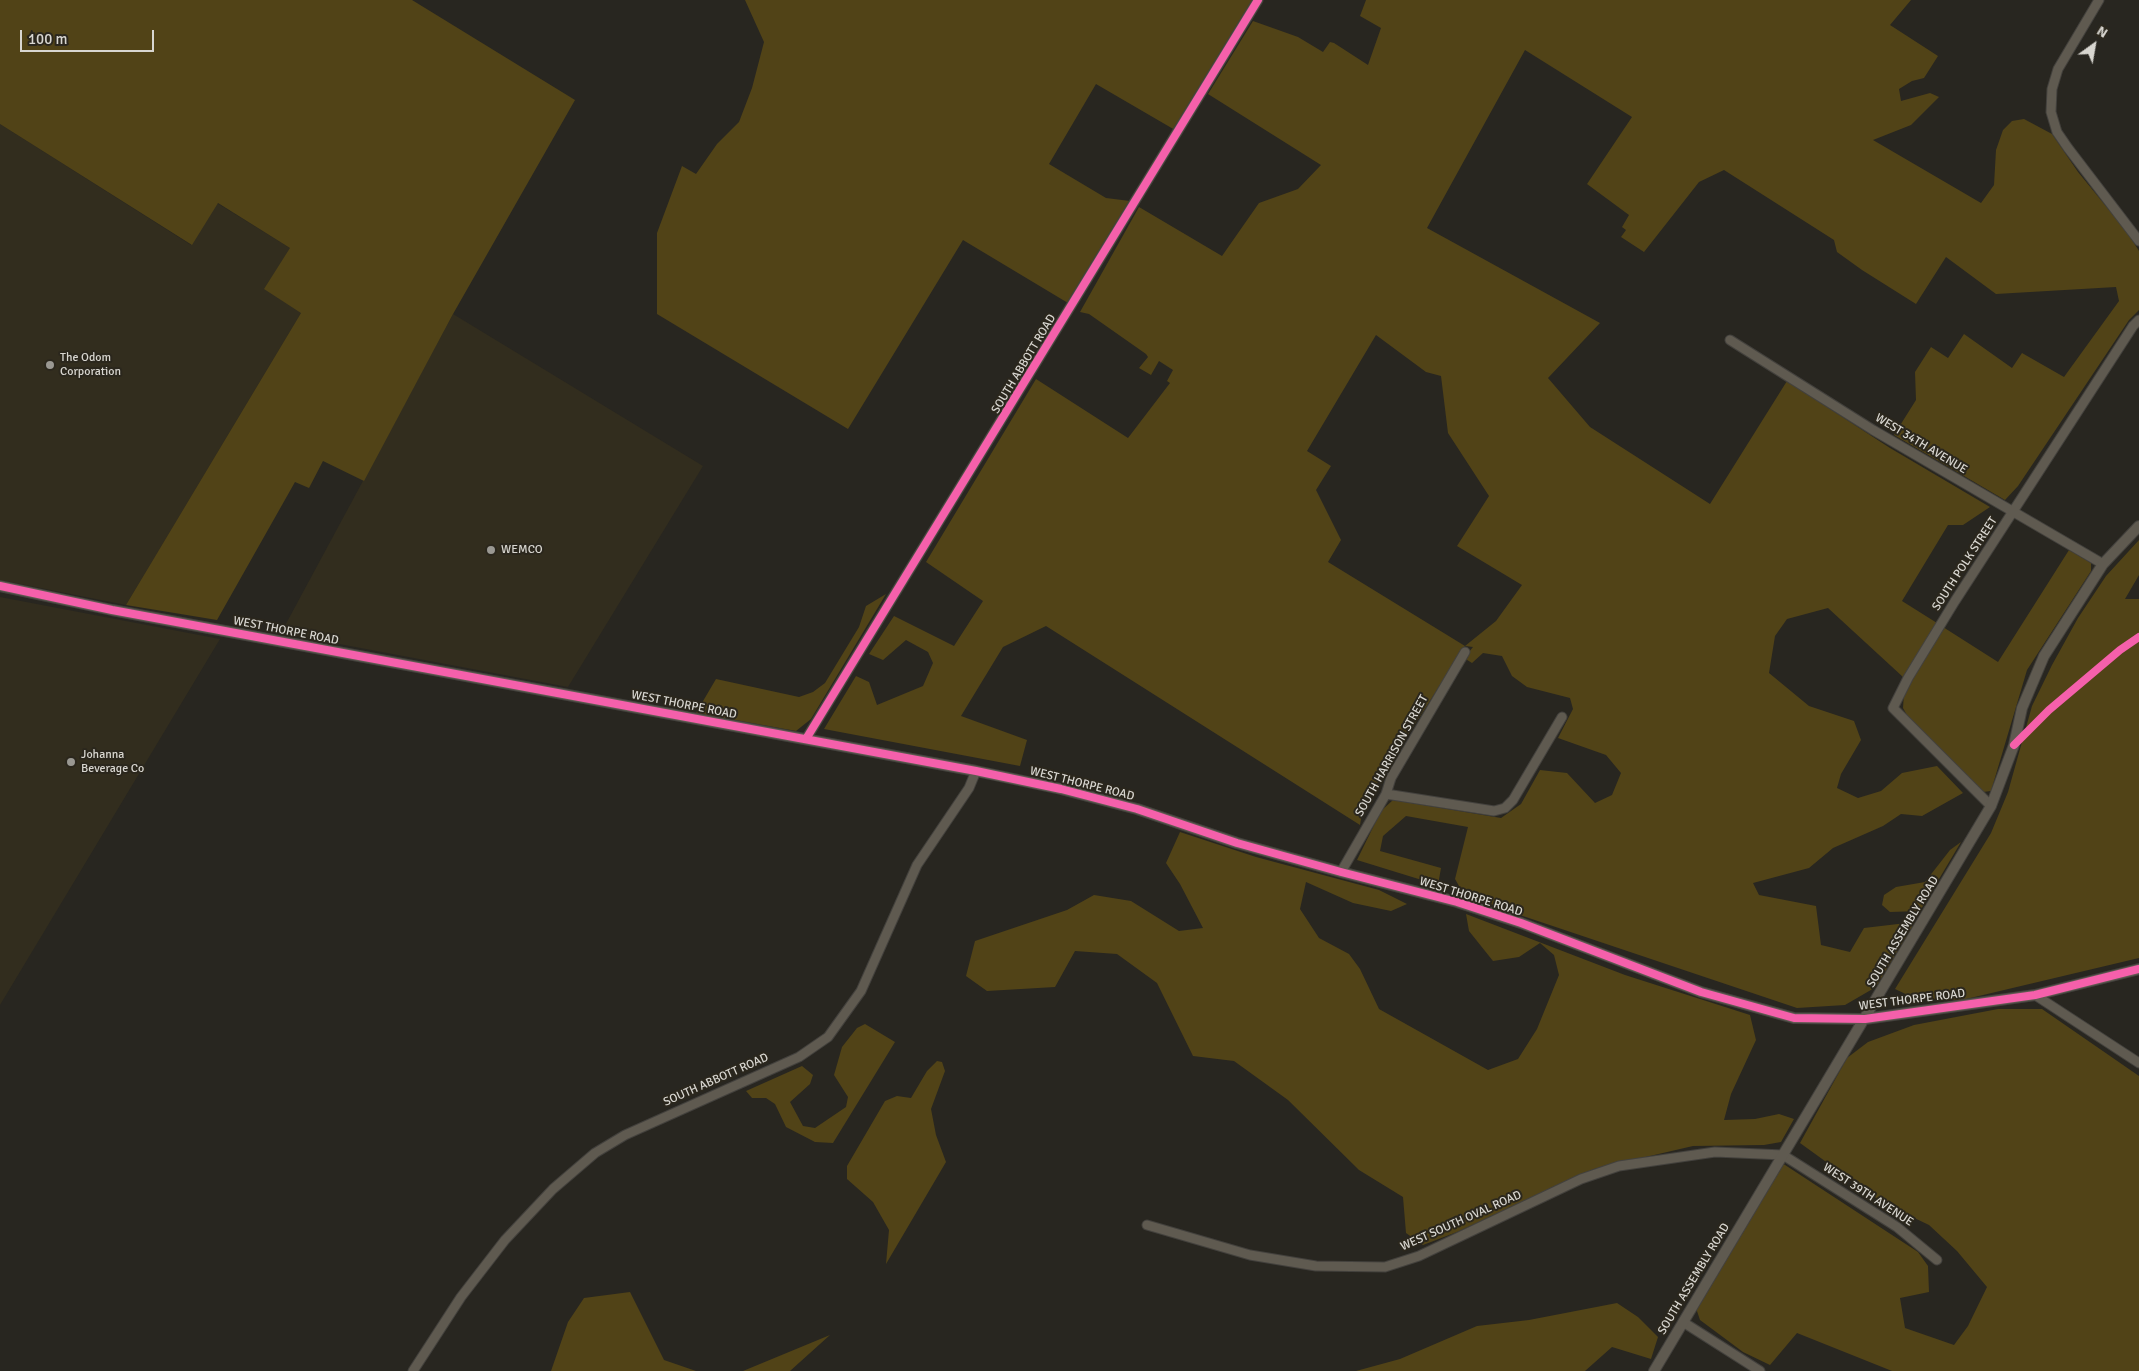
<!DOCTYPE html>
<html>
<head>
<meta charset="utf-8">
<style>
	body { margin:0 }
	#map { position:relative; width:2139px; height:1371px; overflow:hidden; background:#282620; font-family:Signika,sans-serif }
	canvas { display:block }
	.north { position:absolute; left:2069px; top:20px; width:50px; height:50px; -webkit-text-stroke:4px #2b271d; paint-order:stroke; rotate:32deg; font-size:14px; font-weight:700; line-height:20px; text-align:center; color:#d8d6d0 }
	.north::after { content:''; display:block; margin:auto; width:18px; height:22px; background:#d8d6d0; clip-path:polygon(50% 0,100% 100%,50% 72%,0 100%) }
	.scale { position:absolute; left:20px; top:30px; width:134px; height:22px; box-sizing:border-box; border:2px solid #d8d6d0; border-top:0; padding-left:6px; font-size:15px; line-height:18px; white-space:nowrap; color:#d8d6d0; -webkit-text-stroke:4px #2b271d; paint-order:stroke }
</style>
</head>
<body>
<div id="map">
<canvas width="2139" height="1371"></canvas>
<div class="north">N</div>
<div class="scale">100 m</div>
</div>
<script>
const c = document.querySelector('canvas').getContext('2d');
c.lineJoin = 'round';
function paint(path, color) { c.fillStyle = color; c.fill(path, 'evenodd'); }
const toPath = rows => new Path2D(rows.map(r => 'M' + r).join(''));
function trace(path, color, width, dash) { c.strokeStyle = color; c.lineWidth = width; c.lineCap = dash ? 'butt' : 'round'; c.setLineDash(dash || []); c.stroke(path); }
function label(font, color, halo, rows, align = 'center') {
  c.font = font + ' Signika,sans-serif'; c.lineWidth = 4; c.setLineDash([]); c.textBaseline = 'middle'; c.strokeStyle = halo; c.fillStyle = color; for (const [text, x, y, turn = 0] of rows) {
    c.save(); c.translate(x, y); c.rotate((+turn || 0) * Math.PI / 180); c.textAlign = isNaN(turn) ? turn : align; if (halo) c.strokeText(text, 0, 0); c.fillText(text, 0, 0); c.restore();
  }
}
paint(toPath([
	[0,124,191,245,217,203,290,248,301,313,126,605,0,580],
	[453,314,703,466,568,687,281,633],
	[0,597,220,639,0,1005]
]), '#322d1e');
paint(toPath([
	[0,0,412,0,575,100,453,314,364,481,323,461,309,488,295,482,217,620,126,605,301,313,264,289,290,248,218,203,192,245,0,124],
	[745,0,1253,0,1175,130,1096,84,1049,164,1106,198,1130,201,1068,303,963,240,848,429,657,314,657,233,682,166,696,174,717,144,739,122,752,88,764,42],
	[1366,0,1911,0,1890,25,1938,56,1924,78,1912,81,1899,89,1901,101,1930,93,1939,97,1911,125,1873,140,1981,203,1994,185,1996,150,2003,130,2012,121,2024,119,2052,134,2078,172,2127,232,2139,251,2139,310,2129,320,2018,486,2005,500,1894,435,1916,400,1915,372,1931,347,1948,358,1964,334,2012,368,2022,353,2064,377,2119,301,2116,287,1996,294,1946,257,1916,304,1862,270,1837,252,1834,240,1724,170,1699,182,1644,252,1621,237,1626,230,1622,227,1629,215,1587,184,1632,117,1525,50,1427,228,1600,323,1548,378,1590,427,1710,504,1787,381,1890,448,1990,507,1963,525,1948,525,1902,601,1937,623,1903,677,1828,608,1787,619,1775,636,1769,673,1809,706,1854,721,1861,740,1841,774,1837,788,1858,798,1881,791,1902,773,1937,766,1963,793,1922,816,1901,814,1883,826,1833,848,1809,868,1753,883,1759,895,1816,906,1821,945,1850,952,1864,928,1915,922,1876,987,1845,1005,1797,1008,1505,910,1463,893,1455,879,1468,827,1406,816,1383,836,1380,851,1441,868,1438,885,1357,860,1381,811,1393,800,1501,818,1521,804,1540,770,1567,773,1595,803,1612,795,1621,773,1606,755,1558,738,1573,709,1570,698,1527,687,1512,676,1502,656,1483,653,1472,663,1464,658,1473,647,1465,646,1376,785,1362,813,1360,825,1046,626,1003,647,961,716,1027,740,1020,766,824,729,856,676,869,682,877,705,923,686,933,663,928,652,906,640,883,660,869,654,894,616,954,646,983,601,926,562,1036,379,1128,438,1170,383,1167,381,1173,370,1159,361,1151,375,1139,368,1148,357,1146,354,1089,314,1080,312,1139,207,1222,256,1259,203,1298,189,1321,165,1208,94,1253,21,1298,37,1323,52,1330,42,1334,43,1368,65,1381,28,1360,16],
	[1376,335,1426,372,1441,376,1448,433,1489,496,1457,546,1522,585,1496,621,1465,646,1328,562,1341,540,1316,490,1331,466,1307,451],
	[2139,540,2139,575,2125,599,2139,599,2139,958,1962,1000,1914,998,1895,989,1991,833,2008,792,2032,706,2052,665,2078,618,2106,576],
	[2069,550,2091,563,2091,571,2027,670,1991,791,1983,792,1908,717,1903,708,1904,693,1943,627,1998,662],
	[886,594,811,719,796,731,696,713,716,679,799,697,813,692,825,683,859,627,866,606],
	[1180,832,1256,857,1379,890,1407,904,1391,911,1353,903,1306,882,1300,909,1319,938,1349,954,1360,969,1379,1009,1488,1070,1518,1059,1537,1029,1559,975,1554,955,1540,943,1519,957,1493,961,1469,931,1466,914,1625,975,1750,1015,1756,1040,1731,1094,1724,1120,1755,1119,1779,1114,1794,1119,1781,1142,1764,1145,1693,1146,1594,1169,1457,1232,1423,1245,1406,1233,1403,1197,1359,1170,1288,1100,1234,1061,1193,1056,1157,983,1117,954,1075,951,1055,987,987,991,966,976,975,941,1067,910,1094,895,1131,901,1179,931,1203,928,1180,884,1166,863],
	[1961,842,1920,911,1890,912,1882,905,1884,895,1896,887,1925,882,1950,850],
	[1998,1009,2042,1009,2139,1076,2139,1371,1892,1371,1797,1333,1770,1365,1743,1352,1700,1320,1696,1308,1782,1163,1918,1252,1928,1266,1929,1292,1900,1298,1905,1328,1954,1345,1968,1326,1987,1287,1957,1251,1929,1225,1883,1203,1800,1143,1847,1058,1868,1042,1914,1025],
	[865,1024,895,1042,833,1143,815,1142,786,1127,775,1104,766,1098,752,1098,746,1091,802,1066,813,1075,810,1084,790,1102,803,1126,815,1128,846,1107,848,1097,834,1075,842,1047,857,1028],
	[937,1061,942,1062,945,1071,931,1109,936,1135,946,1162,886,1264,889,1230,873,1202,847,1179,847,1166,885,1101,897,1096,911,1098,927,1071],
	[630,1292,664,1360,696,1371,551,1371,568,1322,584,1298],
	[1617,1303,1638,1317,1658,1337,1651,1359,1612,1347,1585,1371,1356,1371,1400,1359,1477,1326,1529,1320],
	[830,1335,790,1371,743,1371]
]), '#514317');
const minor = toPath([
	[2099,0,2058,69,2052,89,2051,112,2057,132,2068,148,2139,241],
	[1730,340,1873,430,2103,564],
	[806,739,1258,0],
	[1386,794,1494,811,1505,808,1513,800,1562,717],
	[1991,806,1893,708,1908,678,1955,601,2133,326,2139,320],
	[1341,872,1386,794,1391,778,1465,652],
	[2035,995,2139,1063],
	[1147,1225,1250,1255,1316,1266,1385,1267,1419,1256,1581,1179,1619,1166,1715,1152,1783,1155,1897,1227,1937,1260],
	[1683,1322,1760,1371],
	[413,1371,461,1297,505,1240,553,1189,595,1153,625,1135,799,1057,828,1037,861,991,917,865,969,788,976,771]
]);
const tertiary = toPath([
	[0,586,112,610,976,771,1061,789,1137,809,1237,843,1341,872,1457,902,1521,923,1701,992,1794,1018,1865,1019,2035,995,2139,969],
	[1654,1371,1991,806,2014,745,2022,708,2044,656,2103,564,2139,526]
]);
trace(minor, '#43413d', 11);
trace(tertiary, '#43413d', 12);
trace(minor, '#5f5a50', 9);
trace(tertiary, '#5f5a50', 10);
trace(toPath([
	[0,586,112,610,976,771,1061,789,1137,809,1237,843,1341,872,1457,902,1521,923,1701,992,1794,1018,1865,1019,2035,995,2139,969],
	[806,739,1258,0],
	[2014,745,2049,710,2120,650,2139,637]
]), '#f560ab', 8);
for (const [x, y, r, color] of [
	[50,365,5,"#9a9892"],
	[491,550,5,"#9a9892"],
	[71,762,5,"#9a9892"]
]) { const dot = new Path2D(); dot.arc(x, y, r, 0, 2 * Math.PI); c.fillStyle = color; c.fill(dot); trace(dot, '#2b271d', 2); }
label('12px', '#d8d6d0', '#2b271d', [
	["The Odom",60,358],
	["Corporation",60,372],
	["WEMCO",501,550],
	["Johanna",81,755],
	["Beverage Co",81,769]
], 'left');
label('12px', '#d8d6d0', '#2b271d', [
	["SOUTH ABBOTT ROAD",1024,364,-59],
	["WEST 34TH AVENUE",1921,444,31],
	["SOUTH POLK STREET",1965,564,-57],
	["WEST THORPE ROAD",286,631,11],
	["WEST THORPE ROAD",684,705,11],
	["SOUTH HARRISON STREET",1392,756,-61],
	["WEST THORPE ROAD",1082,784,14],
	["WEST THORPE ROAD",1471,897,17],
	["SOUTH ASSEMBLY ROAD",1903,932,-59],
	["WEST THORPE ROAD",1912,1000,-7],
	["SOUTH ABBOTT ROAD",716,1080,-24],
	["WEST 39TH AVENUE",1868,1195,33],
	["WEST SOUTH OVAL ROAD",1461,1221,-24],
	["SOUTH ASSEMBLY ROAD",1694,1279,-59]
]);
</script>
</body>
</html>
